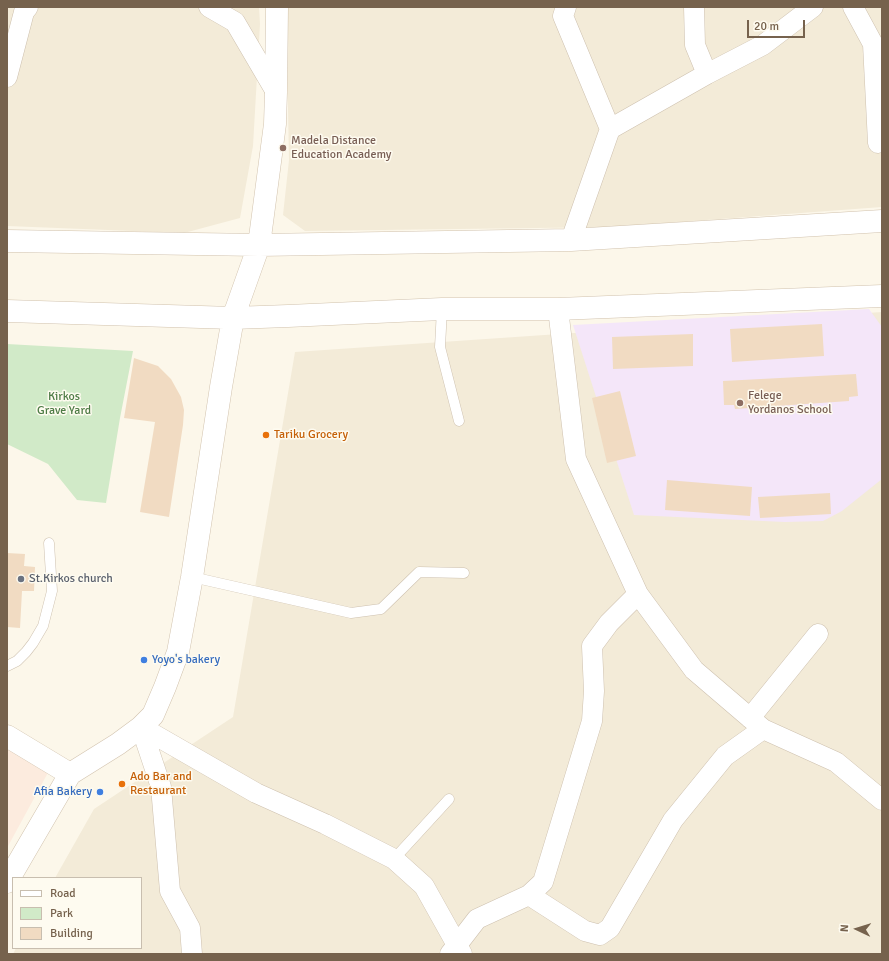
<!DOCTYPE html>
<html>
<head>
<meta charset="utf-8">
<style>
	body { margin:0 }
	#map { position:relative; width:889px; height:961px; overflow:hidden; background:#fcf7ea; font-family:Signika,sans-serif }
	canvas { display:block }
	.frame { position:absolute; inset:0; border:8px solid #76624d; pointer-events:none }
	.legend { position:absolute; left:12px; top:877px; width:130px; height:72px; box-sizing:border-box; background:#fefbf0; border:1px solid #c8beaf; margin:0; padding:5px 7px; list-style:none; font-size:12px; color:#76624d }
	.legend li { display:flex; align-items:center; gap:8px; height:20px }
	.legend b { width:20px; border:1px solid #c8beaf }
	.north { position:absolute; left:837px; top:909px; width:40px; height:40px; -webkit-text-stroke:3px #fefbf0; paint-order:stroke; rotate:274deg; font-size:11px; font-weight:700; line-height:16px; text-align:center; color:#76624d }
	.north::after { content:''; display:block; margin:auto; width:14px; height:18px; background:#76624d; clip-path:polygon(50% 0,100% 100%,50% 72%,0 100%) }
	.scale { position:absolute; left:747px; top:20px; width:58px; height:18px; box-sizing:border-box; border:2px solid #76624d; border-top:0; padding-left:5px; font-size:12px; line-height:14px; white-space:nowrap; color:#76624d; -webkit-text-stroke:3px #fefbf0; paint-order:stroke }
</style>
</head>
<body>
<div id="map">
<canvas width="889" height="961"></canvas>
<div class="frame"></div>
<ul class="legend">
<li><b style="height:5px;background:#fff"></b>Road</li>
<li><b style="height:11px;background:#d1eac8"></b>Park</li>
<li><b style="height:11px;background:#f1dbc2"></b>Building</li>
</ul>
<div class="north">N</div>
<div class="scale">20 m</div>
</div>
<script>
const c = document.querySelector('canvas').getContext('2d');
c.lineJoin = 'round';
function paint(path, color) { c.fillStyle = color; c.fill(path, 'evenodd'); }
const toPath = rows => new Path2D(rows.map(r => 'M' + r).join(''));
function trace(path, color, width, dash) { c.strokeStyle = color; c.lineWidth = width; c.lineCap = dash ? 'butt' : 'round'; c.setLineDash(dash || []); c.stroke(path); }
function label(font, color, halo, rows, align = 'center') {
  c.font = font + ' Signika,sans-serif'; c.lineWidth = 3; c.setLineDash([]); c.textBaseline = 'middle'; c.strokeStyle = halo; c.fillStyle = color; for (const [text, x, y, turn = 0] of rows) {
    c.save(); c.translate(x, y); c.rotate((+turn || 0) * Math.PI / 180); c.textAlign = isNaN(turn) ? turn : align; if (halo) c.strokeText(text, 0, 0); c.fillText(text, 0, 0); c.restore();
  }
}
paint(toPath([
	[7,7,259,7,260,24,253,146,240,218,184,233,7,226],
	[286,7,882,7,882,207,612,227,305,231,283,215,289,160],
	[882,312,882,954,13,954,16,948,141,948,141,878,55,878,94,809,233,717,295,352]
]), '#f3ebd8');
paint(toPath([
	[7,744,50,769,7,848]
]), '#fcebde');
paint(toPath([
	[869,309,882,327,882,479,842,511,823,521,785,522,634,515,573,325]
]), '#f4e6f9');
paint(toPath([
	[7,344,133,351,120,418,106,503,77,500,48,464,7,444]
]), '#d1eac8');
paint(toPath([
	[822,324,824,356,732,362,730,329],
	[693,334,693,366,613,369,612,337],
	[134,358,158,366,171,379,181,397,184,410,183,425,169,517,140,512,155,422,124,418],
	[856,374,858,396,849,397,849,401,735,409,734,405,724,405,723,381],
	[620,391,636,456,607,463,592,398],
	[667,480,752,487,750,516,665,510],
	[830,493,831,514,760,518,758,497],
	[7,553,25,554,24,566,35,567,34,591,22,591,20,628,7,627]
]), '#f1dbc2');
const lane = toPath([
	[442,309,440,347,459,421],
	[192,577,351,613,381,609,419,572,464,573],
	[7,666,17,661,26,652,33,643,43,626,52,591,49,543],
	[394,859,449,799]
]);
const street = toPath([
	[209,7,235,22,276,92],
	[566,7,563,16,610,129],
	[694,7,695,45,707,74],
	[853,7,873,44,878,143],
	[7,77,24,12,28,7],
	[571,240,610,129,707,74,763,45,813,7],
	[558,309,576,459,638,594,694,670,763,729,836,762,882,800],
	[750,718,818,634],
	[141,727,256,793,325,824,394,859,424,886,462,954],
	[141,727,161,787,170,891,190,928,192,954],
	[529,895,585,931,600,935,610,928,673,820,725,756,763,729],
	[450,954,477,919,529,895,543,882,592,721,594,691,592,646,609,623,638,594]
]);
const secondary = toPath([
	[7,241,259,245,571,240,882,221],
	[7,311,233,318,288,316,442,309,558,309,882,296],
	[7,736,70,774],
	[7,882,70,774,118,744,141,727,153,715,165,687,178,652,192,577,221,387,233,318,259,245,275,124,276,92,277,7]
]);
trace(lane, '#cec1af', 11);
trace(street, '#cec1af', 21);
trace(secondary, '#d1c2ad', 23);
trace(lane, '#fff', 10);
trace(street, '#fff', 20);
trace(secondary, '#fff', 22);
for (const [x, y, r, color] of [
	[283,148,4,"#8d6e63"],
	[740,403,4,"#8d6e63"],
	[266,435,4,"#e8710a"],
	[21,579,4,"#6b7280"],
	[144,660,4,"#3f7fe0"],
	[122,784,4,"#e8710a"],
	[100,792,4,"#3f7fe0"]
]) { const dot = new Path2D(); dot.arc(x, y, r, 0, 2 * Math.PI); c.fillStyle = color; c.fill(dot); trace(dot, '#fefbf0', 1.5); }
label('12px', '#785e54', '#fefbf0', [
	["Madela Distance",291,141],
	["Education Academy",291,155],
	["Felege",748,396],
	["Yordanos School",748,410]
], 'left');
label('12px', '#4d7b45', '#fefbf0', [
	["Kirkos",64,397],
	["Grave Yard",64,411]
]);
label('12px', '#c56008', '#fefbf0', [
	["Tariku Grocery",274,435],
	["Ado Bar and",130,777],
	["Restaurant",130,791]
], 'left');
label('12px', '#5b616d', '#fefbf0', [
	["St.Kirkos church",29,579]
], 'left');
label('12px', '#366cbe', '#fefbf0', [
	["Yoyo's bakery",152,660],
	["Afia Bakery",92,792,"right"]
], 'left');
</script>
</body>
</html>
